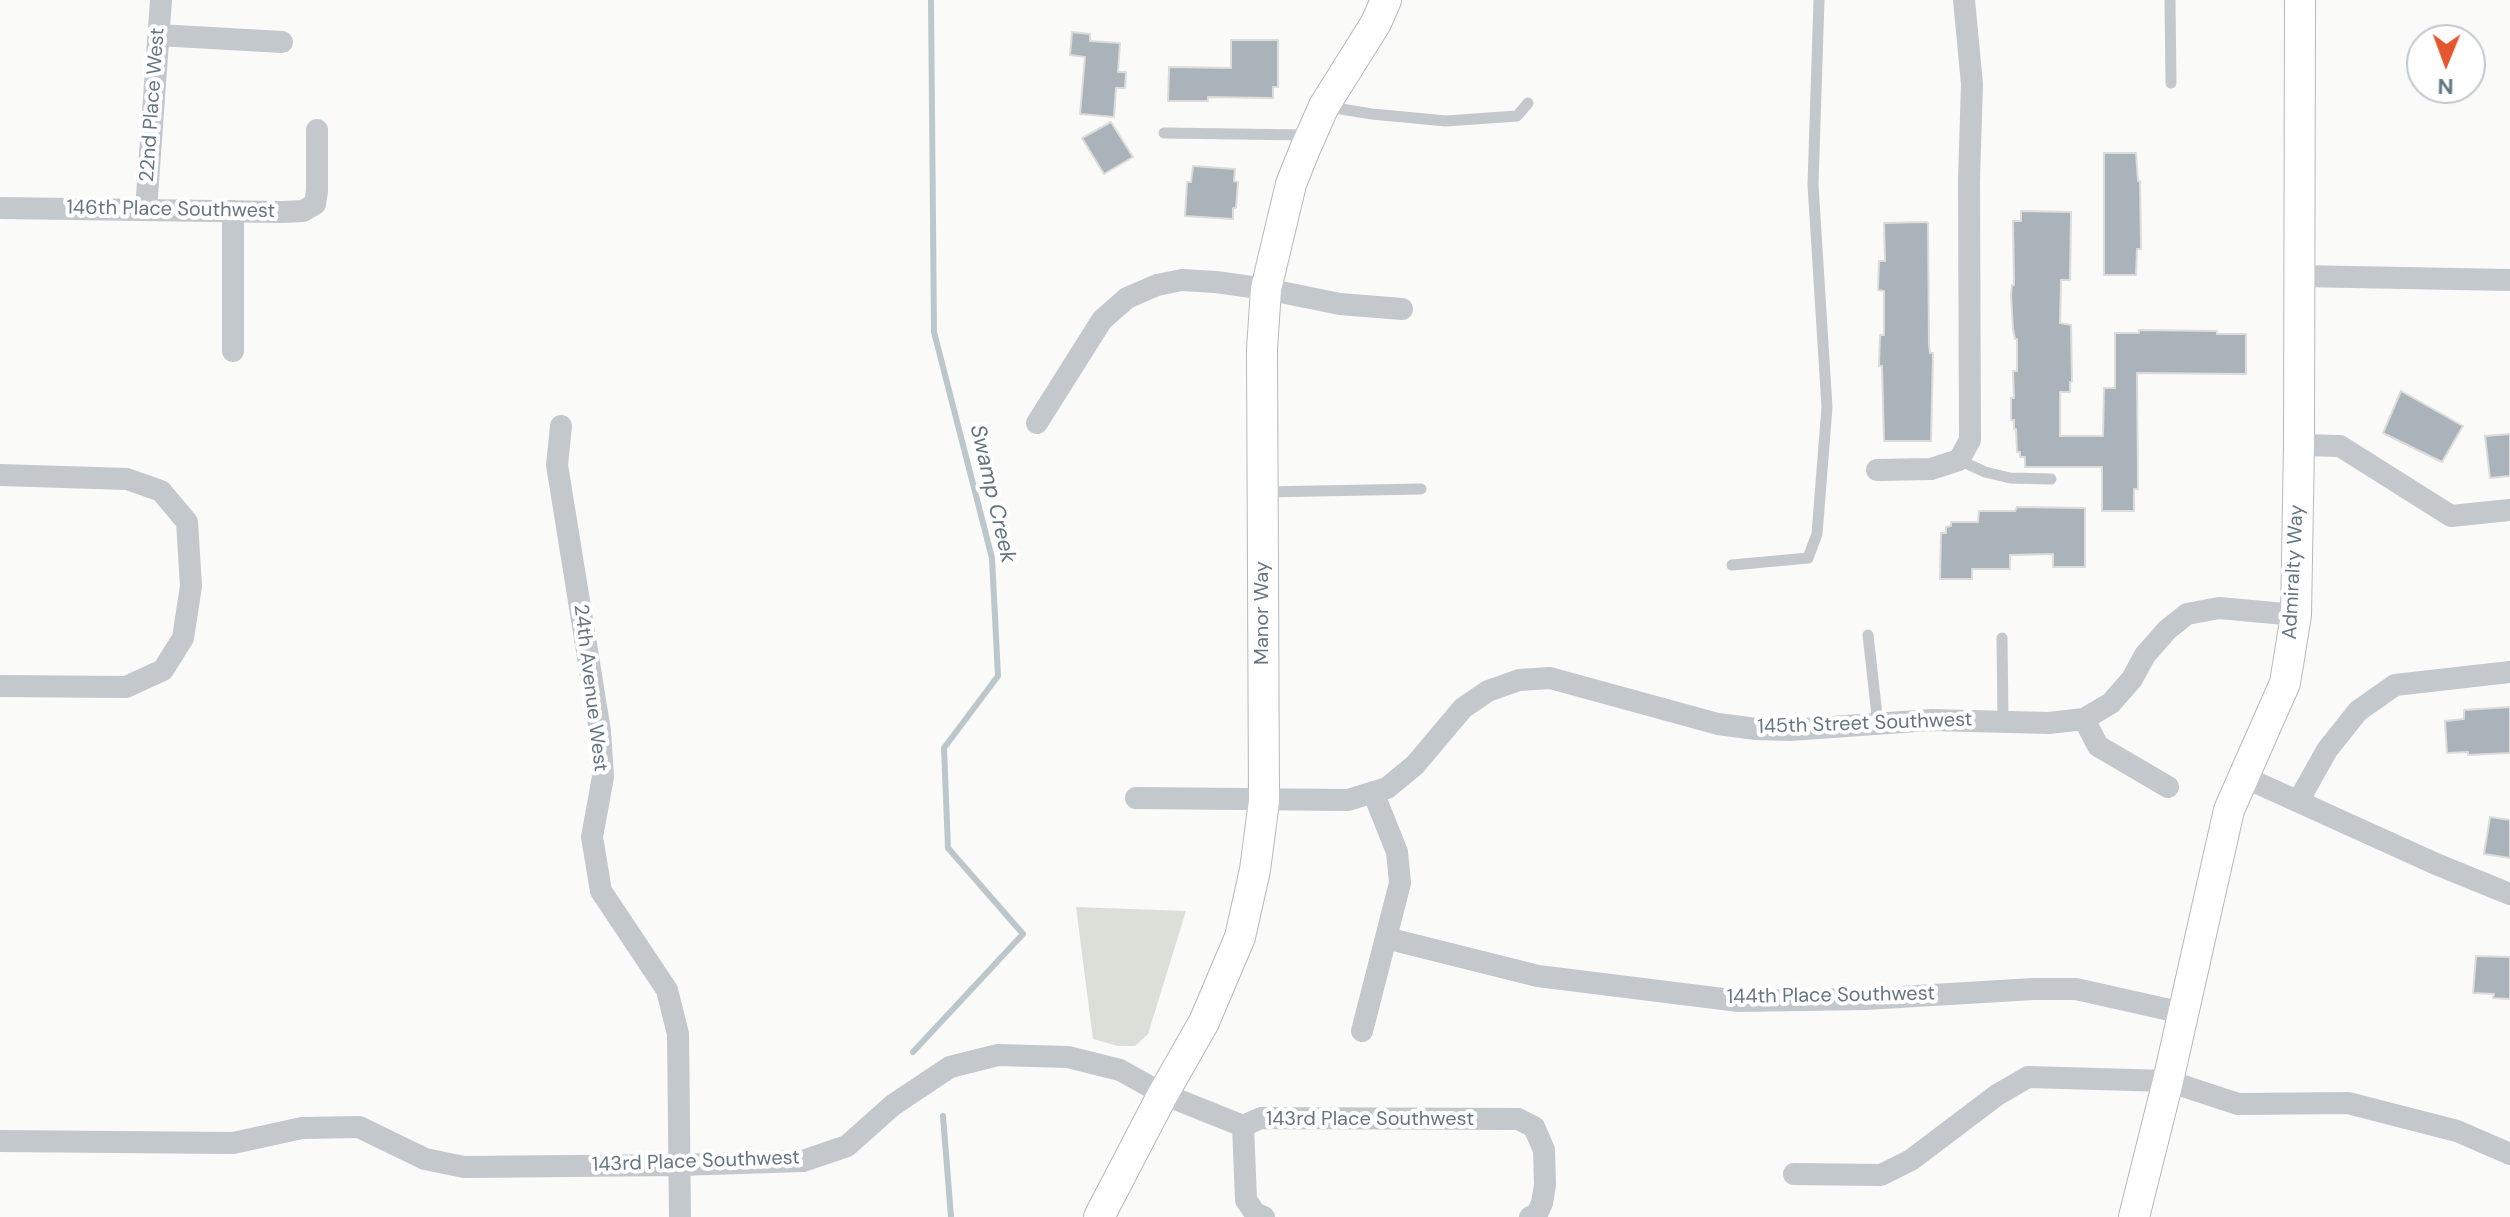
<!DOCTYPE html>
<html>
<head>
<meta charset="utf-8">
<style>
	body { margin:0 }
	#map { position:relative; width:2510px; height:1217px; overflow:hidden; background:#fafaf8; font-family:"DM Sans",sans-serif }
	canvas { display:block }
	.north { position:absolute; left:2406px; top:24px; width:80px; height:80px; box-sizing:border-box; background:#fff; border:2px solid #c1c8cd; border-radius:50%; rotate:181deg; font-size:22px; font-weight:700; line-height:32px; text-align:center; color:#657683 }
	.north::after { content:''; display:block; margin:auto; width:28px; height:36px; background:#e4572e; clip-path:polygon(50% 0,100% 100%,50% 72%,0 100%) }
</style>
</head>
<body>
<div id="map">
<canvas width="2510" height="1217"></canvas>
<div class="north">N</div>
</div>
<script>
const c = document.querySelector('canvas').getContext('2d');
c.lineJoin = 'round';
function paint(path, color) { c.fillStyle = color; c.fill(path, 'evenodd'); }
const toPath = rows => new Path2D(rows.map(r => 'M' + r).join(''));
function trace(path, color, width, dash) { c.strokeStyle = color; c.lineWidth = width; c.lineCap = dash ? 'butt' : 'round'; c.setLineDash(dash || []); c.stroke(path); }
function label(font, color, halo, rows, align = 'center') {
  c.font = font + ' "DM Sans",sans-serif'; c.lineWidth = 8; c.setLineDash([]); c.textBaseline = 'middle'; c.strokeStyle = halo; c.fillStyle = color; for (const [text, x, y, turn = 0] of rows) {
    c.save(); c.translate(x, y); c.rotate((+turn || 0) * Math.PI / 180); c.textAlign = isNaN(turn) ? turn : align; if (halo) c.strokeText(text, 0, 0); c.fillText(text, 0, 0); c.restore();
  }
}
paint(toPath([
	[1076,907,1186,911,1148,1034,1135,1046,1118,1046,1093,1039]
]), '#dadfd7');
trace(toPath([
	[913,1052,1023,934,948,848,944,748,998,676,992,558,934,332,931,0],
	[943,1116,951,1217]
]), '#bbc7cb', 6);
const building = toPath([
	[1072,32,1090,34,1090,41,1120,43,1118,72,1126,72,1125,88,1116,88,1114,117,1080,114,1085,57,1070,55,1072,32],
	[1231,40,1278,40,1278,87,1273,87,1273,98,1208,97,1208,101,1168,101,1169,67,1231,68,1231,40],
	[1111,122,1133,157,1104,174,1082,138,1111,122],
	[2104,153,2136,153,2138,181,2140,181,2141,249,2137,249,2136,275,2104,275,2104,153],
	[1193,166,1235,169,1234,181,1238,182,1236,208,1233,208,1233,219,1185,216,1187,182,1191,182,1193,166],
	[2021,211,2071,212,2070,280,2061,280,2060,323,2071,325,2072,382,2070,382,2070,392,2060,392,2060,436,2103,436,2104,388,2115,388,2115,333,2139,333,2139,330,2217,331,2217,334,2246,334,2246,374,2137,373,2138,489,2134,489,2134,511,2102,511,2102,467,2025,467,2025,457,2020,457,2020,452,2017,452,2016,429,2014,429,2014,420,2011,420,2011,398,2014,398,2013,371,2017,371,2017,339,2015,339,2013,329,2011,295,2012,285,2014,285,2013,221,2021,221,2021,211],
	[1925,222,1928,223,1929,345,1930,353,1933,353,1931,441,1884,441,1882,366,1879,366,1880,335,1884,335,1884,291,1878,290,1879,261,1885,261,1884,223,1925,222],
	[2401,391,2463,426,2442,462,2383,433,2401,391],
	[2510,434,2510,476,2490,478,2485,436,2510,434],
	[2017,507,2085,508,2085,567,2053,567,2053,554,2010,555,2010,569,1972,569,1972,579,1940,579,1941,533,1946,533,1946,527,1951,526,1951,522,1978,522,1979,511,2015,511,2017,507],
	[2510,707,2510,753,2468,755,2468,752,2447,753,2445,721,2464,719,2464,710,2510,707],
	[2490,817,2510,820,2510,858,2484,854,2490,817],
	[2476,956,2510,957,2510,999,2493,998,2494,994,2473,993,2476,956]
]);
paint(building, '#aab3b9');
trace(building, '#dcdcda', 2);
const secondary = toPath([
	[1099,1217,1163,1094,1204,1022,1240,937,1255,870,1264,801,1262,349,1266,289,1291,184,1305,149,1324,106,1376,23,1386,0],
	[2134,1217,2168,1081,2229,810,2285,683,2296,615,2299,445,2300,0]
]);
trace(secondary, '#b3babf', 32);
trace(toPath([
	[2170,0,2171,83],
	[1329,107,1372,114,1446,121,1517,116,1528,103],
	[1164,133,1306,135],
	[1959,460,1985,472,2010,478,2051,479],
	[1263,492,1421,489],
	[1732,565,1808,558,1817,534,1827,407,1813,185,1819,0],
	[1868,635,1878,724],
	[2002,638,2003,721]
]), '#c3c8cc', 11);
trace(toPath([
	[158,35,282,42],
	[0,208,283,212,303,211,315,204,317,191,317,130],
	[146,210,161,0],
	[233,211,233,351],
	[2299,276,2510,280],
	[1037,423,1102,320,1127,298,1157,285,1182,280,1216,282,1266,289,1340,304,1402,309],
	[561,426,557,465,600,731,603,777,592,837,601,891,667,990,678,1034,680,1217],
	[2299,445,2340,446,2451,516,2510,510],
	[1877,470,1931,469,1959,460,1970,440,1969,180,1972,84,1964,0],
	[0,475,127,479,161,491,187,522,191,586,183,638,163,670,126,687,0,686],
	[2084,719,2098,746,2168,787],
	[2244,777,2436,864,2510,894],
	[1136,798,1348,800,1387,788,1415,765,1463,708,1488,691,1519,680,1550,678,1718,724,1756,729,1790,730,1931,720,2049,723,2084,719,2111,703,2132,679,2145,655,2167,630,2187,614,2219,608,2296,615],
	[2299,800,2327,750,2358,711,2395,685,2510,672],
	[1386,938,1538,976,1739,1001,1866,999,2033,989,2076,989,2183,1013],
	[1362,1031,1400,883,1397,852,1373,792],
	[1243,1126,1246,1200,1255,1213,1264,1217],
	[0,1141,233,1143,302,1128,359,1127,425,1159,464,1167,679,1165,803,1161,847,1146,893,1105,950,1067,998,1055,1068,1057,1120,1070,1163,1094,1243,1126,1261,1118,1518,1119,1534,1127,1544,1150,1545,1185,1542,1203,1537,1214,1530,1217],
	[1794,1174,1881,1175,1911,1160,1997,1095,2028,1077,2168,1081,2238,1104,2348,1103,2457,1131,2510,1154]
]), '#c3c8cc', 22);
trace(secondary, '#fff', 30);
label('20px', '#657683', '#fff', [
	["22nd Place West",153,105,-86],
	["146th Place Southwest",171,210,1],
	["Admiralty Way",2294,572,-87],
	["Manor Way",1263,613,-90],
	["24th Avenue West",590,688,83],
	["145th Street Southwest",1865,724,-2],
	["144th Place Southwest",1831,996,-1],
	["143rd Place Southwest",1370,1120],
	["143rd Place Southwest",696,1162,-2]
]);
label('italic 22px', '#60757c', '#fff', [
	["Swamp Creek",992,494,77]
]);
</script>
</body>
</html>
